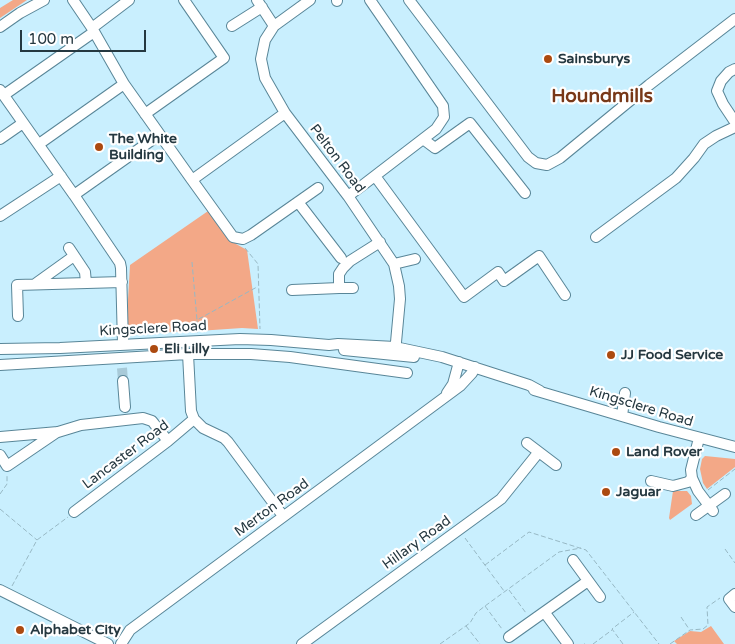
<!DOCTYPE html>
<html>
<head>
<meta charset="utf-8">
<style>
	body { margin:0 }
	#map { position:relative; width:735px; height:644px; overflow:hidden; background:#c9effe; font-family:"Varela Round",sans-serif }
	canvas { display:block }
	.scale { position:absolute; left:20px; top:30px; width:126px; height:22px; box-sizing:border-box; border:2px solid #253840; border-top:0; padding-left:6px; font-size:15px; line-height:18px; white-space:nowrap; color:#253840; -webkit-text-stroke:4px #fff; paint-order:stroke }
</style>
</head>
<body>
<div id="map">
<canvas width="735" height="644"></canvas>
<div class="scale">100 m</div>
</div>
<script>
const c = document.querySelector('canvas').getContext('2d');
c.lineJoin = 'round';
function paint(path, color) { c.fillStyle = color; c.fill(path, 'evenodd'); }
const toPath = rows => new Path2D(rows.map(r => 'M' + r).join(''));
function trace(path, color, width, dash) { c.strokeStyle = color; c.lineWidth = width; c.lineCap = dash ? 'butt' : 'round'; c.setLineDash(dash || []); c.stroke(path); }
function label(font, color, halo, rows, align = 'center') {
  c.font = font + ' "Varela Round",sans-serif'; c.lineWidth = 4.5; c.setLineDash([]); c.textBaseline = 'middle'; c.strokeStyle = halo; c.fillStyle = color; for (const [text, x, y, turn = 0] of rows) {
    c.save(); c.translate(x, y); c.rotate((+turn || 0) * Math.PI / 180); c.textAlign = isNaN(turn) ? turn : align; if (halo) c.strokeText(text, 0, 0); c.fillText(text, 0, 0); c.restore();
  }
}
paint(toPath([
	[13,0,27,0,0,18,0,8],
	[211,209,236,244,247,250,258,329,242,328,198,331,126,334,130,265],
	[705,456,735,459,735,467,707,489,703,483,700,469,702,459],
	[673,491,687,491,691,496,692,504,670,520,669,518],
	[711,626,724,644,677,644,674,641,690,631,701,632]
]), '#f3a887');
trace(toPath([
	[122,368,123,381]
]), '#a8cad8', 10, [10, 5]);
const minor = toPath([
	[73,0,92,28,124,84,192,180,285,113],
	[257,0,274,26],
	[310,0,274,26,265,40,261,59,265,78,285,113,348,196,394,264,399,286,400,299,395,353],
	[337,0,337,1],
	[409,0,528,157,536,163,547,165,560,158,649,85,735,19],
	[232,26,262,7],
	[0,27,20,13,44,0],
	[92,28,129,0],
	[735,69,729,72,721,81,717,91,723,104,735,122],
	[0,90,74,195,159,135],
	[4,95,94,32],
	[145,114,224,58,184,0],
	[0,139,23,123],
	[423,139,435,148,470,123,525,193],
	[39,144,124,84],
	[375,176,464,297,498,272,504,281,539,256,565,295],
	[192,180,233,237,243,239,251,235,318,188],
	[74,195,120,263,121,268,123,344],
	[348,196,363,185,436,129,444,117,443,106,370,0],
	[298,202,341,258],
	[0,216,61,176],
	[596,237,676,178,694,158,704,144,716,136,735,127],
	[69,248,85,272,86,283],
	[394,264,415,259],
	[35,284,74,256],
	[339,288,353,288],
	[292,290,339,288,339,274,343,268,350,261,380,242],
	[18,316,17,285,122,282],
	[0,349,60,348,240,339,271,340,329,345,338,344,395,347,442,357,529,385,540,391],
	[344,350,414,357],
	[188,354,191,411,194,419,203,428,224,438,228,442,283,516],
	[0,365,188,354,251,354,290,357,407,373],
	[123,381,125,407],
	[534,390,659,427,735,447],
	[447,393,453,384,459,362],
	[622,416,625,393],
	[0,437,58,432,81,425,143,418,152,421,168,441],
	[699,438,691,470,692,478,698,491,713,511],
	[527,443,556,465],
	[0,455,7,466,57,432],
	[651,481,673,486,688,482,692,478],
	[74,512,168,441,194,419],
	[696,515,725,494],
	[573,560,600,597],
	[0,590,108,644],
	[735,594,729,599,735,607],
	[545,613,568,644],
	[509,637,588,581],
	[121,644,130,630,460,386,472,373,475,367],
	[302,644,501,499,538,453]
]);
trace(minor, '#598698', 12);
trace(toPath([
	[245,248,258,264,260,329],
	[192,262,197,320],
	[197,333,197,320,257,287],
	[708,490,735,469],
	[0,494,7,484,7,476],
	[0,509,37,540],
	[465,538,504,591],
	[725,549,735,563],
	[485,565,529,532,586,550,659,644],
	[12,586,37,540,68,517],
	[509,590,526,613],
	[485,606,502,629],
	[681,617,689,629],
	[466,626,480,644],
	[440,644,470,623,476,613,485,606,559,552,581,548],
	[584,644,585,644],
	[593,644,612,630],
	[623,644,612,629,634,612],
	[670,644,690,630,703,629,708,625,707,607,720,598]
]), '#97b8c4', 1, [5, 2.5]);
trace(minor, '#fff', 10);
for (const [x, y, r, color] of [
	[548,59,5,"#ac4a10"],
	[99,147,5,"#ac4a10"],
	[154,349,5,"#ac4a10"],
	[611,355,5,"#ac4a10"],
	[616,452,5,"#ac4a10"],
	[606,492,5,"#ac4a10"],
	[20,630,5,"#ac4a10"]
]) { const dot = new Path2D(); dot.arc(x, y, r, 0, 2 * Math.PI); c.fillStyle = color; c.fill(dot); trace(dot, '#fff', 2); }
label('bold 14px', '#253840', '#fff', [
	["Sainsburys",558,59],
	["The White",109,139],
	["Building",109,155],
	["Eli Lilly",164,349],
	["JJ Food Service",621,355],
	["Land Rover",626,452],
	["Jaguar",616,492],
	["Alphabet City",30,630]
], 'left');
label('14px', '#253840', '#fff', [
	["Pelton Road",337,159,53],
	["Kingsclere Road",153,329,-3],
	["Kingsclere Road",641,407,17],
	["Lancaster Road",126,455,-37],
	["Merton Road",272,508,-36],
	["Hillary Road",417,543,-36]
]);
label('bold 19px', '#783818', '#fff', [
	["Houndmills",602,97]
]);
</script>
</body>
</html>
